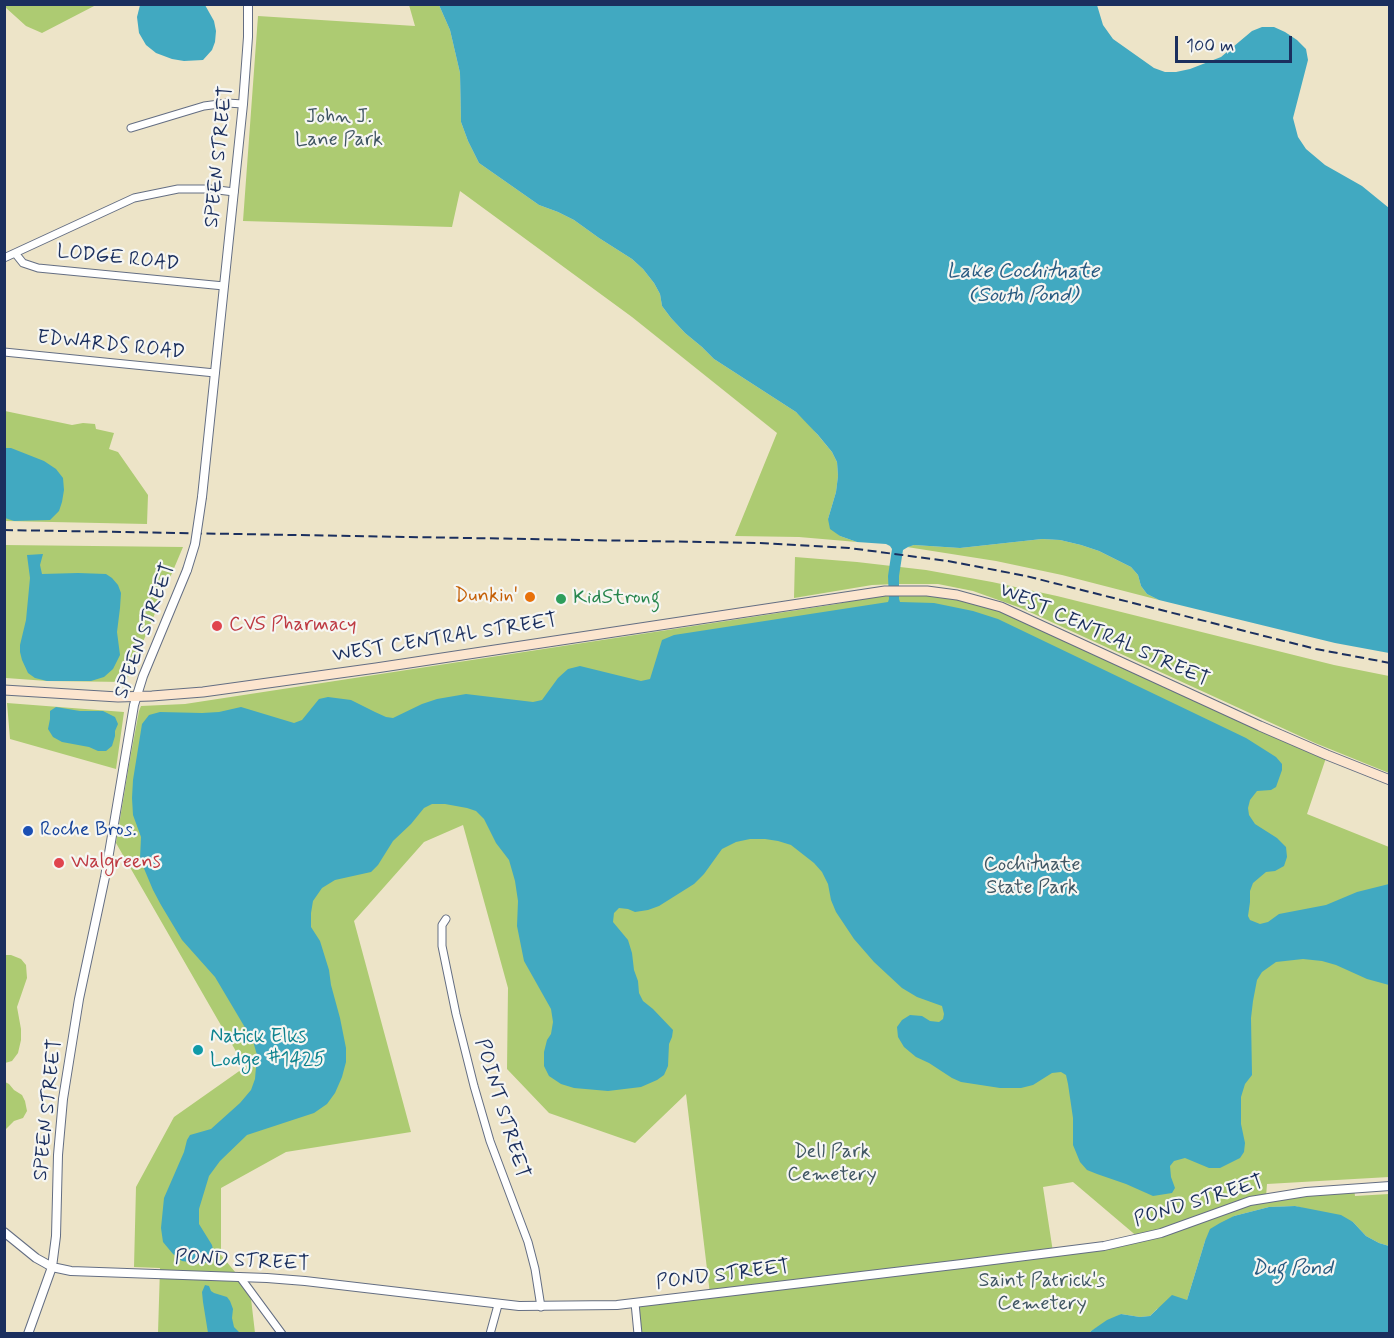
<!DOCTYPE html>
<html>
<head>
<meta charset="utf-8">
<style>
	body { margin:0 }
	#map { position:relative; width:1394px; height:1338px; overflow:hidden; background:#ede4c8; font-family:Mynerve,sans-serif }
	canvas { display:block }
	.frame { position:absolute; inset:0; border:6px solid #1b2f5e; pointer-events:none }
	.scale { position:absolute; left:1175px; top:36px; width:117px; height:27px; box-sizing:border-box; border:3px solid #1b2f5e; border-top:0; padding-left:8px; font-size:18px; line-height:21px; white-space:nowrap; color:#1b2f5e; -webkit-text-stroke:4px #f6f6f2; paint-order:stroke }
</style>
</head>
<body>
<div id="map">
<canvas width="1394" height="1338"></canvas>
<div class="frame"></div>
<div class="scale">100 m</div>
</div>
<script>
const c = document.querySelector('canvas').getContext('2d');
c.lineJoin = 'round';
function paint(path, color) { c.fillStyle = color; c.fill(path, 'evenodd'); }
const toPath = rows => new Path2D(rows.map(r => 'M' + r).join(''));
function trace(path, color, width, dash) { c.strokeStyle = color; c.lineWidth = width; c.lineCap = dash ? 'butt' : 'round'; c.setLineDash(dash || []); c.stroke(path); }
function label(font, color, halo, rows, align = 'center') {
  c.font = font + ' Mynerve,sans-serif'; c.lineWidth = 4.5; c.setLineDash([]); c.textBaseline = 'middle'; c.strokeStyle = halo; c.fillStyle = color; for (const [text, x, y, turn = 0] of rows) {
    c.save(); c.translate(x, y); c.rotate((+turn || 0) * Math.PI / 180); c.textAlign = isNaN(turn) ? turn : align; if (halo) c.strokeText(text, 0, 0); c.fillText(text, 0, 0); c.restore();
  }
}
paint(toPath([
	[4,5,5,4,96,5,42,33,26,26,5,7],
	[409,5,439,5,450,30,460,73,461,122,468,141,479,163,539,205,558,212,574,220,599,238,632,259,643,269,654,283,660,294,662,306,671,318,685,333,702,347,714,359,796,412,807,422,832,452,837,462,838,476,836,492,828,519,840,536,857,542,799,537,735,536,777,433,632,317,460,191,452,227,243,221,258,16,415,26],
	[5,411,72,425,83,423,95,424,96,429,114,433,109,449,118,452,148,495,147,524,5,521],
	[1042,539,1060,540,1081,545,1099,551,1131,567,1138,575,1141,586,1147,594,1159,600,1062,575,996,561,907,547,914,545,960,548],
	[4,545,183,547,126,682,47,681,6,678,4,663],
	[795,557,857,562,926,570,992,582,1057,596,1334,665,1389,676,1389,773,1315,743,1021,608,973,591,938,584,896,584,872,585,794,598],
	[896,590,982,601,1327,755,1307,814,1389,847,1389,1177,1267,1184,1266,1197,1354,1188,1355,1196,1389,1194,1389,1246,1379,1243,1366,1236,1353,1222,1295,1206,1269,1207,1234,1216,1205,1241,1187,1300,1157,1309,1150,1316,1140,1317,1121,1314,1091,1331,1090,1333,638,1333,635,1303,710,1294,686,1094,635,1143,549,1113,507,1069,508,988,463,825,424,842,354,921,411,1132,286,1152,221,1188,221,1255,250,1290,255,1333,158,1333,160,1268,134,1267,136,1187,174,1117,245,1067,116,843,130,759,139,711,141,706,185,704,837,604],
	[1073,1182,1139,1238,1053,1252,1043,1187],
	[7,703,124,712,116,769,10,739],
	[5,955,11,955,21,959,26,965,27,978,17,1007,21,1029,21,1040,18,1053,12,1061,5,1063],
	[5,1082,9,1084,14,1090,22,1095,25,1101,27,1111,23,1118,14,1121,5,1130]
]), '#adcb72');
paint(toPath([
	[140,5,205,5,214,21,216,31,215,42,212,50,203,60,184,61,172,59,156,53,146,45,139,33,137,17],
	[439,5,1097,5,1103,25,1113,39,1154,68,1165,72,1176,72,1190,69,1221,57,1252,31,1262,27,1274,27,1285,32,1297,40,1306,49,1308,60,1293,118,1298,137,1306,149,1325,165,1362,186,1389,208,1389,653,1335,643,1159,600,1147,594,1141,586,1138,575,1131,567,1099,551,1081,545,1060,540,1042,539,960,548,914,545,908,547,903,550,899,576,899,599,900,602,934,603,973,611,998,619,1246,738,1276,757,1282,764,1282,770,1276,787,1271,790,1257,791,1250,800,1248,808,1249,815,1255,824,1277,838,1286,847,1287,857,1284,866,1275,871,1266,872,1253,883,1250,891,1250,902,1248,916,1250,920,1260,924,1268,922,1279,914,1326,905,1357,892,1389,884,1389,985,1367,979,1336,965,1322,961,1303,959,1276,962,1262,972,1257,980,1253,1001,1251,1018,1252,1075,1245,1084,1241,1097,1241,1124,1245,1143,1244,1152,1240,1158,1220,1168,1209,1168,1185,1158,1174,1161,1170,1166,1171,1177,1175,1188,1172,1193,1153,1196,1126,1184,1097,1174,1087,1170,1080,1162,1073,1145,1073,1118,1068,1084,1066,1075,1061,1072,1052,1073,1033,1085,1021,1088,1000,1088,961,1082,952,1078,929,1063,916,1057,904,1047,898,1037,897,1027,902,1020,910,1015,922,1016,930,1021,939,1022,943,1019,944,1014,942,1006,917,997,902,988,874,962,854,939,836,912,831,900,828,884,822,872,814,863,791,845,778,841,765,839,750,839,736,842,722,849,704,874,694,884,659,906,648,910,635,912,628,909,619,908,614,913,613,922,628,940,632,953,634,970,638,981,639,993,643,1001,653,1009,673,1030,672,1037,669,1044,668,1066,664,1075,657,1080,641,1087,608,1091,574,1088,561,1084,549,1076,544,1066,544,1052,547,1040,551,1034,553,1022,551,1009,524,961,517,926,518,901,515,881,509,860,496,843,484,819,476,811,467,808,445,804,432,804,424,808,411,824,393,841,378,865,371,872,335,880,322,888,313,901,311,913,311,927,320,941,329,970,331,985,340,1018,346,1048,346,1062,342,1077,335,1093,327,1104,314,1113,247,1135,220,1161,209,1176,199,1209,199,1224,212,1245,214,1254,211,1259,204,1264,182,1261,173,1254,163,1242,161,1228,164,1198,184,1152,187,1140,190,1135,211,1129,240,1103,251,1090,255,1079,257,1055,253,1041,215,977,182,940,161,905,153,890,140,859,141,837,133,815,132,798,133,780,142,724,149,715,160,712,202,713,219,712,241,707,294,723,302,720,319,699,328,697,351,700,375,712,386,717,393,718,422,704,437,699,466,694,533,702,542,700,558,678,568,669,580,666,641,681,650,679,662,640,674,635,888,602,889,599,888,576,892,549,890,546,886,544,857,542,840,536,830,529,828,519,836,492,838,476,837,462,832,452,818,435,796,412,714,359,702,347,685,333,671,318,662,306,660,294,654,283,643,269,632,259,599,238,574,220,558,212,539,205,479,163,468,141,461,122,460,73,450,30],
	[4,448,11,448,44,461,56,469,63,478,64,490,62,502,59,511,50,520,14,521,5,518],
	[43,554,40,565,42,574,78,573,106,574,112,578,118,585,121,593,120,608,117,632,120,655,113,669,104,677,91,681,47,681,35,678,28,673,22,660,20,652,20,645,26,620,30,578,27,555],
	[56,707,80,711,103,711,115,717,118,724,115,731,115,736,112,746,106,751,98,751,89,747,62,742,53,737,48,729,50,719,50,711],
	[1295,1206,1341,1215,1353,1222,1366,1236,1379,1243,1389,1246,1389,1333,1090,1333,1091,1331,1107,1320,1121,1314,1140,1317,1150,1316,1172,1295,1187,1300,1205,1241,1210,1229,1220,1223,1234,1216,1269,1207],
	[205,1285,209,1286,211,1291,214,1293,227,1297,230,1301,233,1309,232,1318,234,1327,240,1333,208,1333,203,1302,202,1292]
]), '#41a9c1');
const minor = toPath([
	[131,128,204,106,227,103,243,104],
	[15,253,23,263,38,268,224,286],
	[4,258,134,198,178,189,210,189,234,192],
	[4,352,215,373],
	[446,919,442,925,442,946,456,1014,474,1086,490,1141,528,1242,535,1269,541,1307],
	[240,1277,282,1334],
	[635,1303,638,1334],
	[490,1334,498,1305]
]);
const tertiary = toPath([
	[202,497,243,104,248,37,248,4],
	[4,1232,36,1258,45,1263,52,1267,71,1271,267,1278,305,1281,519,1306,617,1305,962,1264,1104,1246,1161,1233,1250,1201,1306,1192,1390,1186],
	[28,1334,52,1267,56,1236,58,1155,63,1099,79,999,105,877,134,705,143,676,187,570]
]);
const secondary = toPath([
	[4,690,118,697,152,696,203,692,376,668,885,591,927,591,957,595,1001,607,1260,726,1327,755,1390,780]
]);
trace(minor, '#646e83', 9);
trace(tertiary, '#646e83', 10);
trace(secondary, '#646e83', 11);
trace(minor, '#fff', 7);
trace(tertiary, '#fff', 8);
trace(secondary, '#fce5cf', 9);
trace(toPath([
	[4,530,759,543,849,548,948,561,1026,576,1316,649,1390,663]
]), '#1b2f5e', 2, [9, 4.5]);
const tertiaryBridge = toPath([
	[187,570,195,544,202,497]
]);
trace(tertiaryBridge, '#646e83', 10, []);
trace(tertiaryBridge, '#fff', 8);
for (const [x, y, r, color] of [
	[530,597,6,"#e8710a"],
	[561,599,6,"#2e9e5b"],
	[217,626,6,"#e0444e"],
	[28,831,6,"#1a4fb4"],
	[59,863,6,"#e0444e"],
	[198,1050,6,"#0f9aa8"]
]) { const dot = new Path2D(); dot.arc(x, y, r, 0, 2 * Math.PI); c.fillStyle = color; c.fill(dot); trace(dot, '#f6f6f2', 2); }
label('20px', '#405663', '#f6f6f2', [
	["John J.",339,118],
	["Lane Park",339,141],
	["Cochituate",1032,866],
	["State Park",1032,889],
	["Dell Park",832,1153],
	["Cemetery",832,1176],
	["Saint Patrick's",1042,1282],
	["Cemetery",1042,1305]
]);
label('20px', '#1b2f5e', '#f6f6f2', [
	["SPEEN STREET",220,157,-84],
	["LODGE ROAD",118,259,6],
	["EDWARDS ROAD",111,346,6],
	["SPEEN STREET",146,631,-70],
	["WEST CENTRAL STREET",1104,636,24],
	["WEST CENTRAL STREET",445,639,-9],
	["POINT STREET",501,1109,73],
	["SPEEN STREET",49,1110,-84],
	["POND STREET",1199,1202,-17],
	["POND STREET",242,1262,3],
	["POND STREET",723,1276,-7]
]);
label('20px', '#c56008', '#f6f6f2', [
	["Dunkin'",518,597]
], 'right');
label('20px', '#27864d', '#f6f6f2', [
	["KidStrong",573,599]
], 'left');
label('20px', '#be3a42', '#f6f6f2', [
	["CVS Pharmacy",229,626],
	["Walgreens",71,863]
], 'left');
label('20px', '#164399', '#f6f6f2', [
	["Roche Bros.",40,831]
], 'left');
label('20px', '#0d838f', '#f6f6f2', [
	["Natick Elks",210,1038],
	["Lodge #1425",210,1061]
], 'left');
label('italic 21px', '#285a81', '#f6f6f2', [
	["Lake Cochituate",1023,273],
	["(South Pond)",1023,297],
	["Dug Pond",1292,1270]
]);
</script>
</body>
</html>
